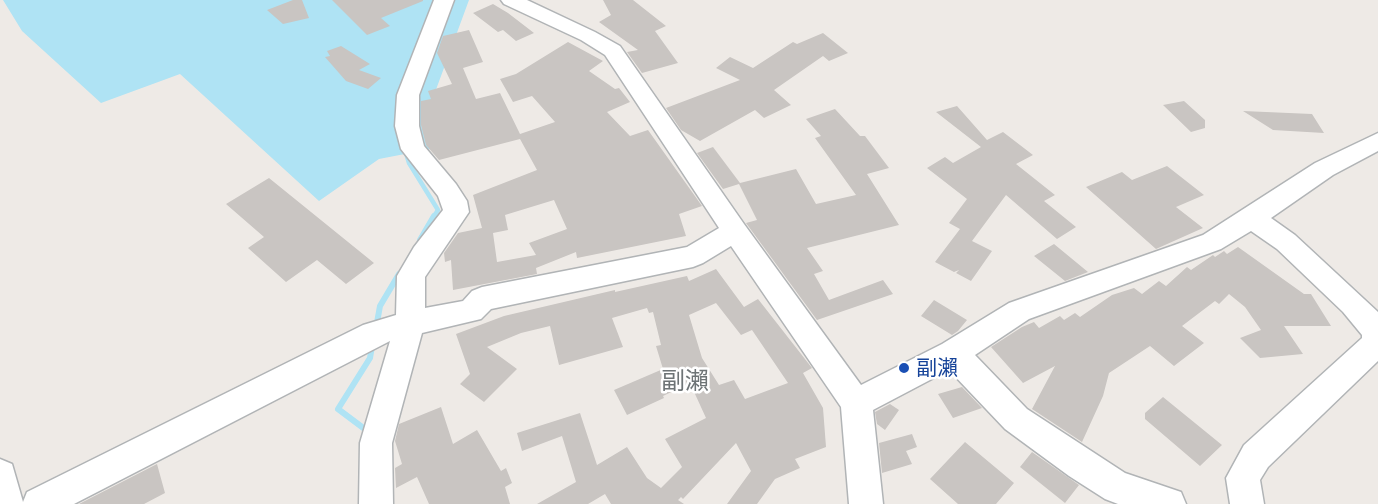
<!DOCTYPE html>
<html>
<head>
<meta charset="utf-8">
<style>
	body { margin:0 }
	canvas { display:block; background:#eeeae6 }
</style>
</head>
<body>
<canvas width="1378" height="504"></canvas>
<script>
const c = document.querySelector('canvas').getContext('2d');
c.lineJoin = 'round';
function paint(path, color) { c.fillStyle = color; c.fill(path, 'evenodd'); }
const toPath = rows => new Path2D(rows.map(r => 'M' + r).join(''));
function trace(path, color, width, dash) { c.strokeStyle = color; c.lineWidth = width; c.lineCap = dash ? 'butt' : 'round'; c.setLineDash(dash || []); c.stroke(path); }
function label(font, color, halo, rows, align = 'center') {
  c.font = font + ' Lato,"Noto Sans TC",sans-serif'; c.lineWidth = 5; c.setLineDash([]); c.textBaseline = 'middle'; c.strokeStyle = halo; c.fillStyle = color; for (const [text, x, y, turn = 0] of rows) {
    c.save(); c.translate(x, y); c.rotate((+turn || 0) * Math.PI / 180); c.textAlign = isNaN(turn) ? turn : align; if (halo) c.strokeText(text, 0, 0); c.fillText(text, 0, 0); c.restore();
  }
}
paint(toPath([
	[3,0,469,0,434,95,441,147,379,159,319,201,180,74,101,103,22,31]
]), '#afe3f4');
trace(toPath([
	[406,153,409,163,438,210,433,218]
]), '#afe3f4', 4.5);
trace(toPath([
	[420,240,434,216],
	[376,328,380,306,399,274],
	[366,434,366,430,338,409,370,358,372,346]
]), '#afe3f4', 6);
paint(toPath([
	[293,0,302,0,309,18,283,24,267,10],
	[332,0,423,0,423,1,381,18,390,26,367,35],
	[603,0,633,0,666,26,655,31,678,63,642,73,627,52,638,50,599,22,611,15],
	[493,4,508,13,534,33,516,41,503,30,498,32,473,13],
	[469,30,483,62,463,68,476,99,500,93,520,134,555,122,532,96,513,102,500,79,516,74,568,42,603,61,589,71,615,89,619,88,630,102,607,112,630,136,648,130,702,206,679,214,686,236,577,258,576,252,536,268,537,274,453,290,451,260,445,262,444,253,458,233,482,228,473,195,537,170,520,139,439,160,426,145,421,125,421,101,431,99,428,91,452,84,437,53,443,36],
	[554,200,567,229,529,243,536,255,497,262,493,233,508,230,505,215],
	[823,33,848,53,829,61,823,56,774,90,791,105,764,118,755,110,700,141,681,130,666,108,740,80,716,68,730,57,753,68,793,42,797,44],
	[341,46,370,64,359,70,381,78,368,89,346,81,325,57,330,56,327,51],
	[1184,101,1205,120,1205,128,1191,132,1163,105],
	[957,106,987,140,1003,132,1033,155,1016,164,1055,195,1044,201,1076,227,1057,239,1006,195,972,241,992,251,971,281,956,273,959,270,954,272,935,262,960,229,949,223,967,199,927,168,945,157,953,163,981,147,936,112],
	[835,109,860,136,865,136,889,168,867,174,899,225,807,248,823,271,814,274,829,300,883,280,893,294,817,320,746,223,757,220,739,184,723,189,697,153,713,147,740,183,796,169,816,204,856,195,815,138,821,136,806,119],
	[1243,111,1312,114,1324,133,1273,130],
	[1167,166,1204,195,1176,207,1203,228,1156,249,1086,187,1122,172,1132,180],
	[269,178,374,263,346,284,317,260,286,282,248,248,264,237,226,204],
	[1054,244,1088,272,1065,281,1034,256],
	[1238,247,1304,294,1311,294,1331,326,1284,326,1303,354,1260,358,1240,338,1261,330,1245,307,1229,294,1219,304,1215,301,1182,326,1204,343,1174,366,1150,346,1109,373,1103,396,1082,442,1032,409,1055,366,1023,383,991,347,1022,327,1034,322,1039,328,1060,316,1064,320,1075,313,1080,317,1112,295,1134,288,1142,294,1159,281,1166,286,1187,267,1191,270,1213,255,1215,257,1224,251,1227,254],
	[716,269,744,307,758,299,812,368,803,373,823,408,826,447,795,459,800,468,775,479,757,504,727,504,751,471,736,443,683,499,681,497,678,500,684,504,611,504,605,494,588,504,537,504,576,482,562,436,522,451,517,433,580,413,597,465,627,447,647,478,661,488,682,467,665,439,706,418,690,383,663,396,664,398,627,415,614,390,663,369,656,346,661,345,653,312,649,313,647,308,612,318,623,347,559,365,550,326,521,333,487,347,517,369,484,402,460,384,470,374,456,334,504,316,615,290,615,292,687,276,689,281],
	[716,303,741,335,752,330,788,383,745,399,734,380,719,385,702,358,689,315],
	[934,300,967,320,958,331,952,335,921,316],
	[962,387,982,408,953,418,938,394],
	[1163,397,1222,445,1200,466,1145,419,1145,413],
	[890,404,899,410,885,430,877,424,875,412],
	[441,407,453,444,477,430,501,471,506,468,512,483,505,487,510,504,429,504,417,477,396,488,395,468,402,464,395,441,399,424],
	[912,434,917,447,906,451,912,464,882,473,879,443],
	[965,442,1014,483,996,504,958,504,930,479],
	[1032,452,1079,485,1065,503,1020,467],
	[157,464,165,493,144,504,79,504]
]), '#c9c5c2');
const minor = toPath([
	[434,0,454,0,419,95,419,126,424,146,456,184,467,201,469,212,425,277,425,308,463,301,472,291,482,287,687,247,719,228,605,55,581,40,504,4,501,0,527,0,595,32,620,46,744,224,861,385,942,344,1009,303,1203,235,1315,163,1378,133,1378,151,1333,175,1271,218,1295,235,1378,312,1378,361,1268,467,1260,480,1264,504,1230,504,1226,478,1244,445,1362,338,1362,335,1343,312,1277,249,1251,231,1221,249,1029,319,975,355,1027,409,1125,473,1181,492,1186,504,1118,504,1105,499,1069,476,1005,429,949,370,873,410,883,504,849,504,841,407,731,246,703,263,693,267,491,309,481,319,422,333,392,443,393,504,359,504,360,443,390,341,74,504,0,504,0,459,12,464,23,502,27,492,363,325,396,315,397,276,414,247,443,210,438,196,401,149,395,126,397,95,434,0]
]);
trace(minor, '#b1b4b6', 3);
paint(minor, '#fff');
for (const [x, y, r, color] of [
	[904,368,6,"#1a4fb4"]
]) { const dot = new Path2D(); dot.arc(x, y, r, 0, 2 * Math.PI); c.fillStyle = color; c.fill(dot); trace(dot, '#fff', 2); }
label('21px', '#164399', '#fff', [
	["副瀨",916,368]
], 'left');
label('24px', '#6e7476', '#fff', [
	["副瀨",685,381]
]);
</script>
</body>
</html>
